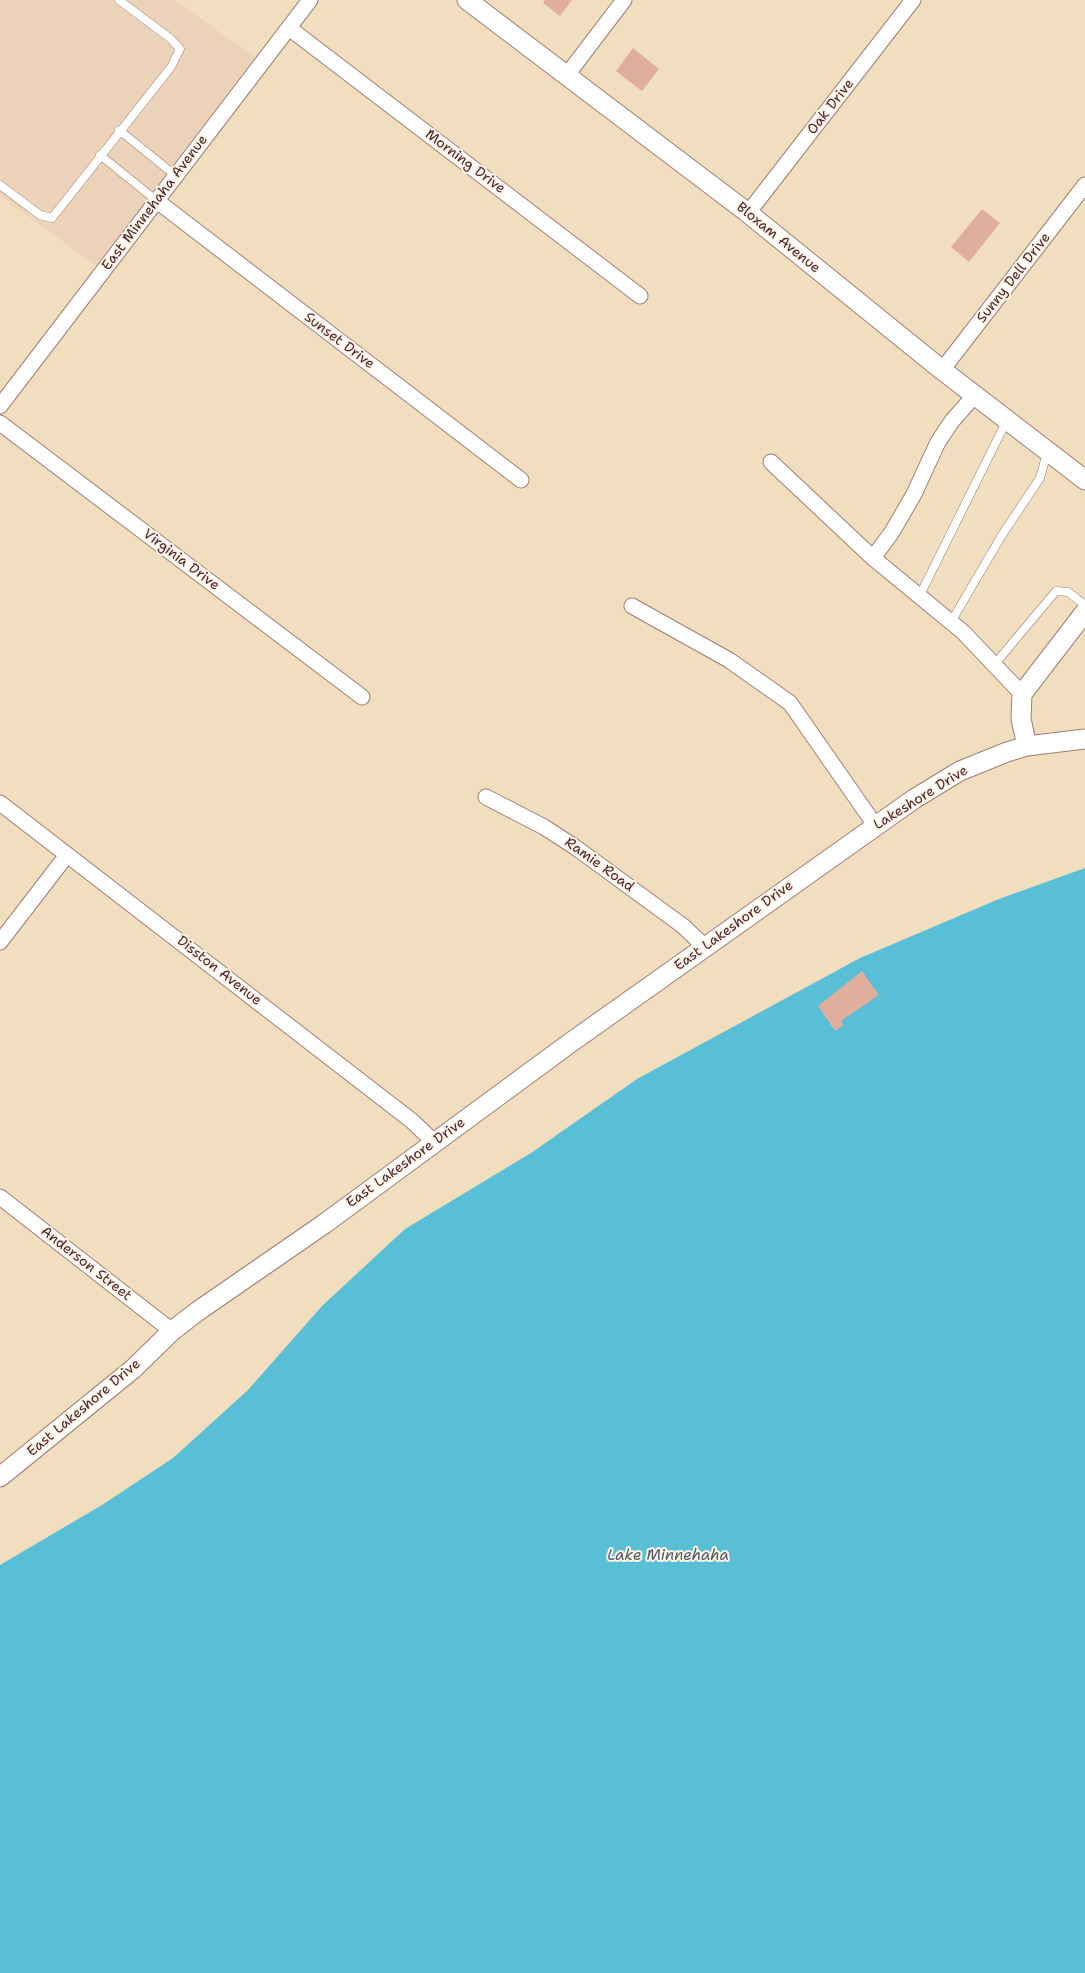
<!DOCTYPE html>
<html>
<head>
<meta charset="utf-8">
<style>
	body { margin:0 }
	canvas { display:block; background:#f1debe }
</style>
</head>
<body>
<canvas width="1085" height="1973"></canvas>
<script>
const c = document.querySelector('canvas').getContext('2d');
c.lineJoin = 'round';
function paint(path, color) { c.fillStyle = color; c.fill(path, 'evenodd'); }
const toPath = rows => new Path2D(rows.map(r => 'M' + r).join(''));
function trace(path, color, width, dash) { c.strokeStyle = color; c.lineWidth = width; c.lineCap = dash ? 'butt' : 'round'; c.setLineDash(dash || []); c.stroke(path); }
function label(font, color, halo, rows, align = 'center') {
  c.font = font + ' "Shantell Sans",sans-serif'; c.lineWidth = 4; c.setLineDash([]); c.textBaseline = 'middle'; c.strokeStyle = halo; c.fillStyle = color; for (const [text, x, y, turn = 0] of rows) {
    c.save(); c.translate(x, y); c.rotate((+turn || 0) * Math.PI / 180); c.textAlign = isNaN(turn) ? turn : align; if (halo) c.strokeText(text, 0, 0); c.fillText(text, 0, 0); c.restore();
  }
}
paint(toPath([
	[0,0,174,0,255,57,96,266,0,195]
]), '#ecd2b9');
paint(toPath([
	[1085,868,1085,1973,0,1973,0,1565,102,1505,173,1458,248,1390,322,1306,405,1229,531,1153,637,1079,860,958,999,899]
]), '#59bfd6');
paint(toPath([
	[545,0,572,0,560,16,543,3],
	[633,48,659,69,642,91,616,71],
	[982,209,1000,223,969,262,951,247],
	[862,971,879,995,841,1021,844,1025,835,1031,818,1006]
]), '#dfae9c');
const service = toPath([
	[119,130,176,176],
	[100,155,157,201],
	[0,185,40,215,52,218,171,67,180,49,171,39,119,0],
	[920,595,1007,420],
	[951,622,1002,535,1040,478,1047,453],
	[994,665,1056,591,1068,592,1085,605]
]);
const minor = toPath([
	[289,28,640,296],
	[567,75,624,0],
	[157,201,521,480],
	[748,213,913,0],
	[942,370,1085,185],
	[0,406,310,0],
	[0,423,362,697],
	[771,462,873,558,963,632,1022,694],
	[873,558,892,532,914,494,938,442,952,421,975,395],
	[632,606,729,660,790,703,875,825],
	[486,797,544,827,575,847,683,926,704,946],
	[0,803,412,1121,435,1143],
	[0,942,67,855],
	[0,1197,172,1331]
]);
const tertiary = toPath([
	[467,0,748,213,942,370,1085,480],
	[1027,746,1021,719,1022,694,1085,612],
	[0,1477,133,1369,172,1331,198,1311,324,1224,570,1043,914,799,960,771,1007,752,1027,746,1085,739]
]);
trace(service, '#9e7e74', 9);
trace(minor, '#9e7e74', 17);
trace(tertiary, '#9e7e74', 21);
trace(service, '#fff', 8);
trace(minor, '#fff', 15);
trace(tertiary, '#fff', 19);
label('14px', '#4a1f2b', '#fcf5e5', [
	["Oak Drive",831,107,-52],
	["Morning Drive",465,162,37],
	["East Minnehaha Avenue",155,203,-53],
	["Bloxam Avenue",778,238,39],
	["Sunny Dell Drive",1014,278,-52],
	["Sunset Drive",339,341,37],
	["Virginia Drive",181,560,37],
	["Lakeshore Drive",921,798,-32],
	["Ramie Road",599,865,36],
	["East Lakeshore Drive",734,926,-36],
	["Disston Avenue",219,971,38],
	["East Lakeshore Drive",406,1163,-36],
	["Anderson Street",86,1264,38],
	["East Lakeshore Drive",84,1408,-40]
]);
label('italic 15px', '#4f5767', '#fcf5e5', [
	["Lake Minnehaha",668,1556]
]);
</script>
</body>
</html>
